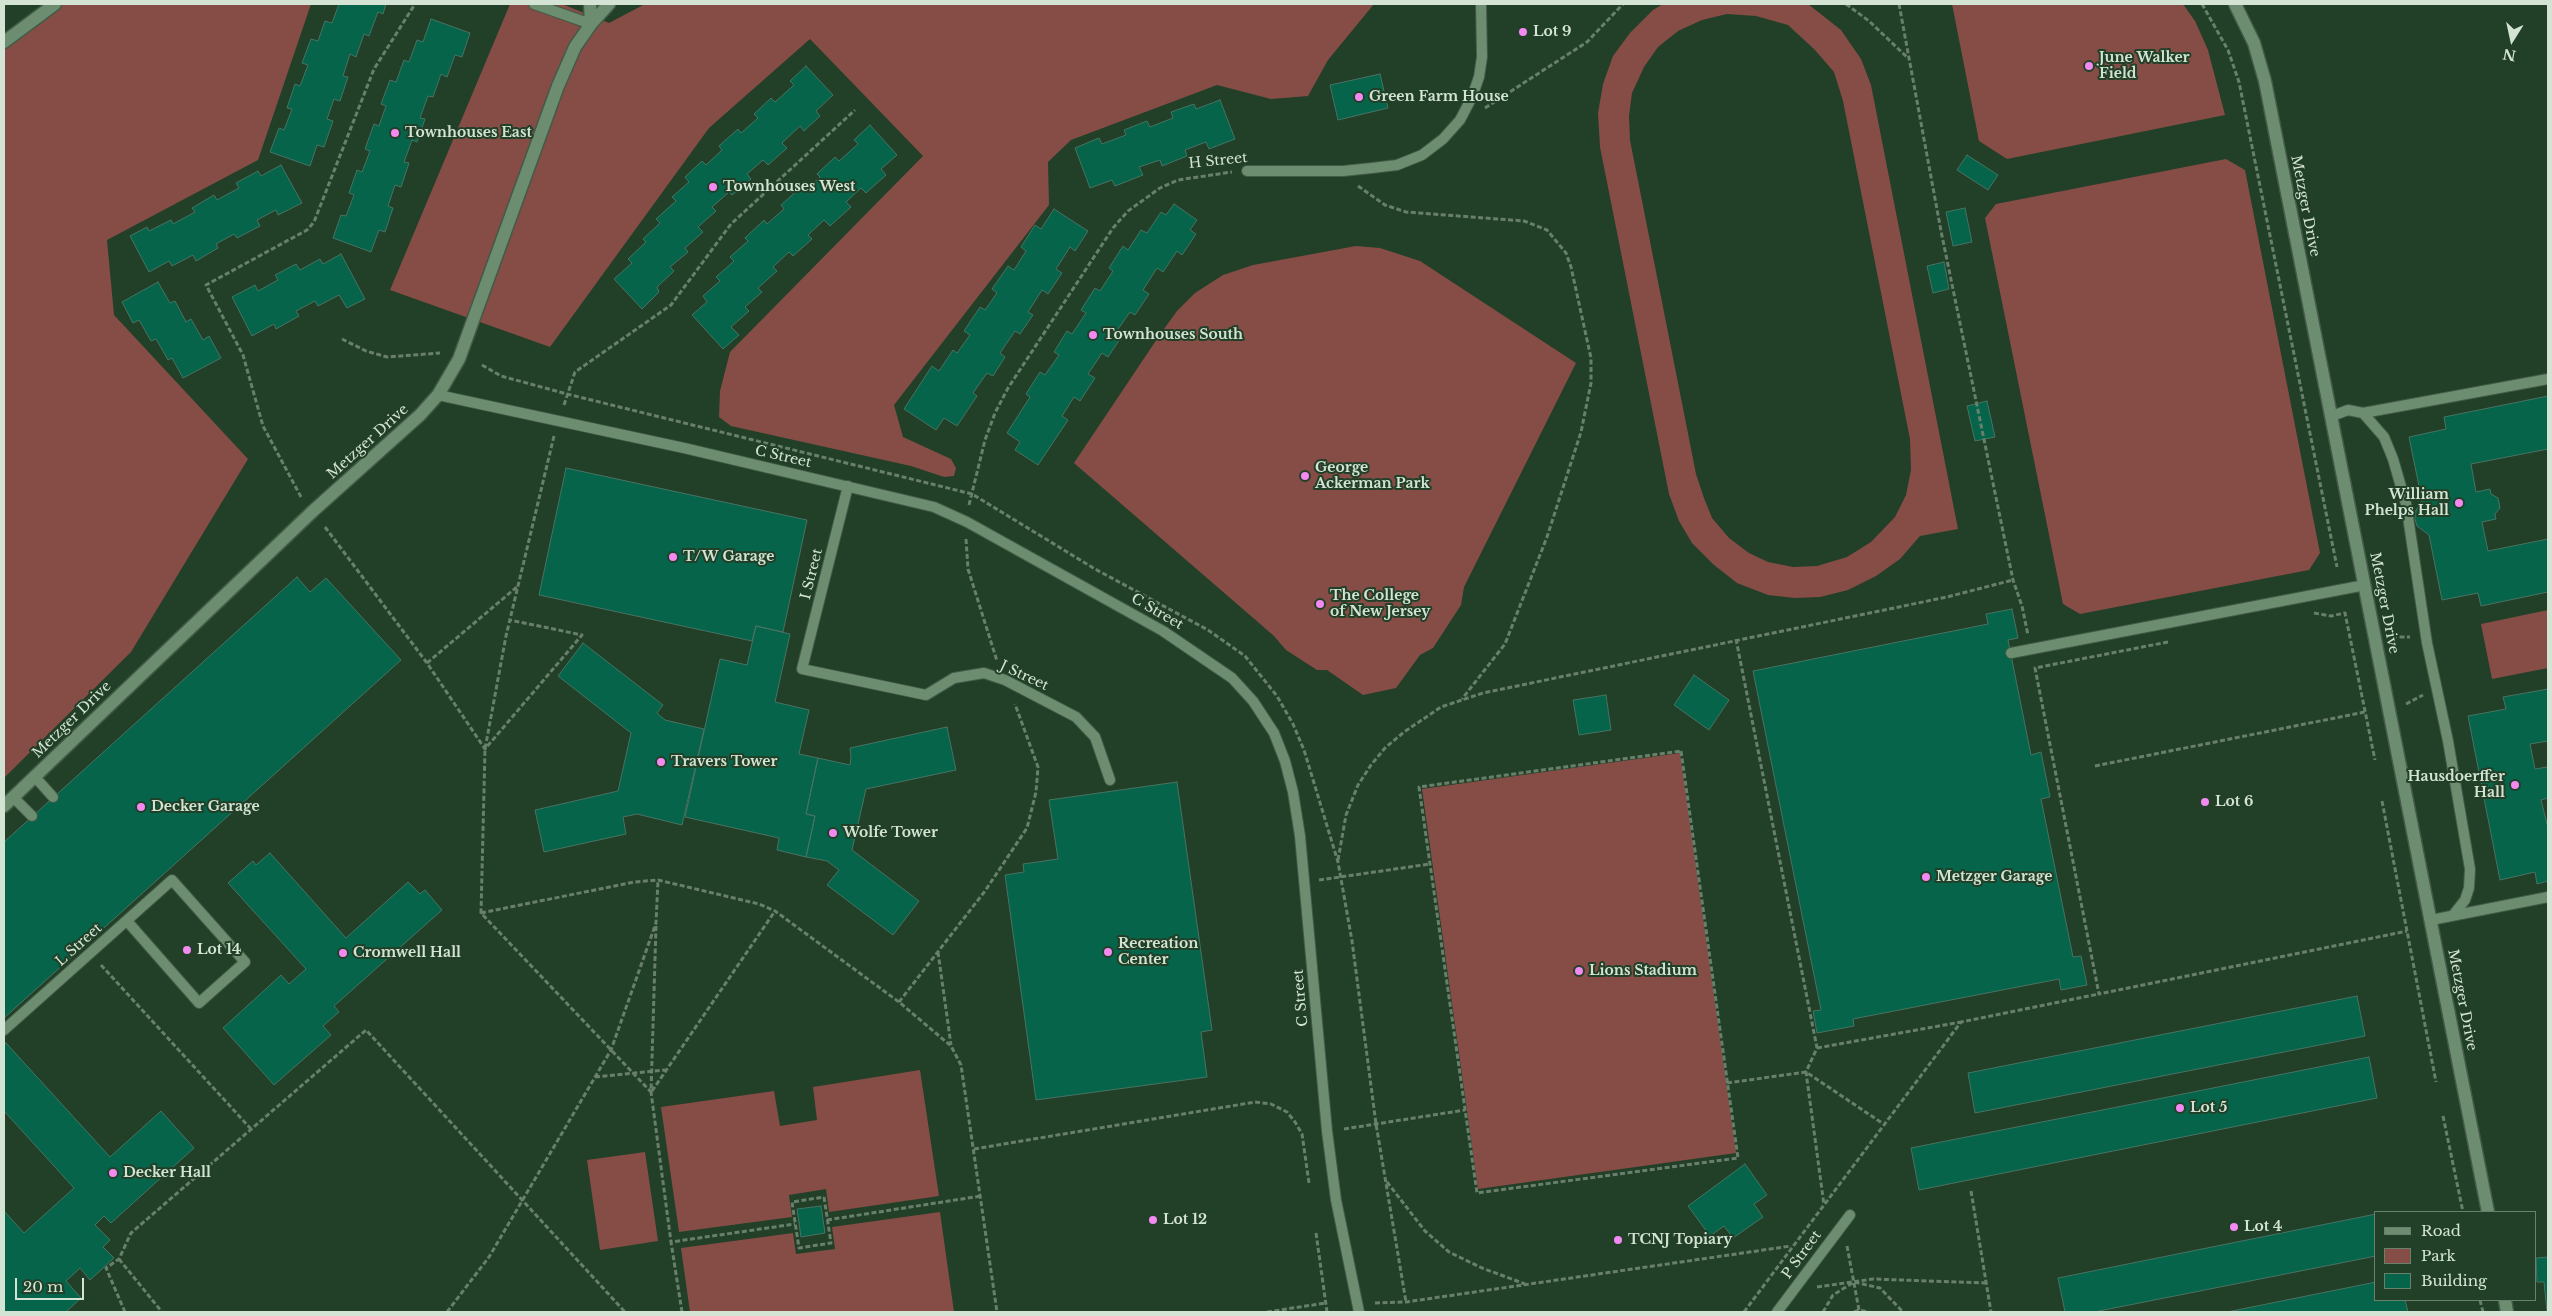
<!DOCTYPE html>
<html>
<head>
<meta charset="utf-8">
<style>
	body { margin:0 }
	#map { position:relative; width:2552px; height:1316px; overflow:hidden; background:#223f27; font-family:"Libre Baskerville",serif }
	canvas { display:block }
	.frame { position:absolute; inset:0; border:5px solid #d3e4d4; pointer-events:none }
	.legend { position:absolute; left:2374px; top:1211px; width:162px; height:90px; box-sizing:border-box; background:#223f27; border:1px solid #69816c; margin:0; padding:6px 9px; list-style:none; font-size:15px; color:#d3e4d4 }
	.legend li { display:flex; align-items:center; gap:10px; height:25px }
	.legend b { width:25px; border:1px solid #69816c }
	.north { position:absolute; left:2487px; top:15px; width:50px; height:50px; -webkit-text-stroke:4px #223f27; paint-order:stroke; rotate:190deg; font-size:14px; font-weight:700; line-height:20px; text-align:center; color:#d3e4d4 }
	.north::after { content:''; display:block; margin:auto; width:18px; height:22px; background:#d3e4d4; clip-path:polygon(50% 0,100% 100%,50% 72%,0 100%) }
	.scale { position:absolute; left:15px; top:1278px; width:69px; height:22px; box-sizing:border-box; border:2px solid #d3e4d4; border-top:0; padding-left:6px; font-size:15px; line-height:18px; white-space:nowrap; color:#d3e4d4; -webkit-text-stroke:4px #223f27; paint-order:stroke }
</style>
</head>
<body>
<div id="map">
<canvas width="2552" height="1316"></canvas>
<div class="frame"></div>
<ul class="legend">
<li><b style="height:6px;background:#6d8d70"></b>Road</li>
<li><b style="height:14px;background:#854d46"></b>Park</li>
<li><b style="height:14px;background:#06644b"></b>Building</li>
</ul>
<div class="north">N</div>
<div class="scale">20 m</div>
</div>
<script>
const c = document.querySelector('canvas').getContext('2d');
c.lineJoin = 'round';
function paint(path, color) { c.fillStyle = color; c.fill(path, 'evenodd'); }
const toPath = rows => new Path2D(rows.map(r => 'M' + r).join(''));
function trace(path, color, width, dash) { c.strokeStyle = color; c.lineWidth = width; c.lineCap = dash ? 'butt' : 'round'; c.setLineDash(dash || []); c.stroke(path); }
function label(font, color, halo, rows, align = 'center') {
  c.font = font + ' "Libre Baskerville",serif'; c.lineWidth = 4; c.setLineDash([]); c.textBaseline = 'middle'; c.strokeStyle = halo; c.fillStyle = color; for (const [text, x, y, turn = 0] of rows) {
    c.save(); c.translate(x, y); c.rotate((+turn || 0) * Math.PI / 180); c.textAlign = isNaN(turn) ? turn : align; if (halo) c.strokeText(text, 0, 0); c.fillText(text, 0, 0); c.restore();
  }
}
paint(toPath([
	[50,4,311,4,258,160,107,240,114,315,248,459,131,652,4,778,4,35],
	[510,4,562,4,609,23,645,4,1374,4,1328,60,1308,96,1271,99,1217,85,1071,140,1048,162,1049,205,894,405,903,437,951,459,956,468,954,476,944,477,911,466,731,426,719,417,720,391,730,352,923,156,810,39,709,128,550,347,390,290],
	[1663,4,1808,4,1841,30,1861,59,1871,85,1958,529,1920,536,1900,559,1876,576,1848,590,1820,597,1795,598,1768,595,1737,583,1714,565,1692,543,1679,521,1669,494,1600,147,1598,113,1603,84,1613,56,1630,33,1653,10],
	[1727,14,1756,16,1788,25,1814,49,1834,72,1843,101,1910,439,1911,470,1906,495,1895,517,1871,542,1847,557,1817,566,1793,567,1768,562,1749,553,1729,538,1712,518,1704,498,1696,474,1630,140,1629,116,1632,93,1644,67,1658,47,1678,31,1702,20],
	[1952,4,2183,4,2195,21,2208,50,2225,115,2007,159,1979,141],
	[2226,159,2245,170,2320,553,2309,570,2080,614,2063,604,1985,218,1996,204],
	[1356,246,1380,248,1420,261,1576,363,1464,587,1461,605,1433,648,1420,655,1396,688,1363,695,1327,670,1317,670,1286,650,1274,636,1074,463,1161,333,1177,311,1195,293,1223,275,1253,265],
	[2548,610,2548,668,2492,679,2481,624],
	[1680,753,1736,1153,1478,1189,1422,789],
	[920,1070,939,1196,829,1212,826,1189,789,1195,792,1217,679,1232,661,1107,774,1091,780,1126,817,1120,813,1087],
	[645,1152,658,1241,600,1250,587,1160],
	[940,1212,954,1312,690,1312,681,1248,793,1233,796,1254,835,1249,832,1227]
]), '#854d46');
const building = toPath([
	[339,4,386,4,383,14,378,12,369,36,364,34,356,57,350,54,343,76,348,77,340,101,334,99,327,119,333,121,324,147,317,145,310,166,270,152,279,128,284,130,292,109,287,108,295,84,300,86,308,65,302,63,311,39,318,41,325,21,332,23,339,4],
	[431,19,470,33,462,57,455,55,447,77,441,74,433,97,428,96,420,118,425,119,417,142,412,140,404,162,409,163,401,187,395,185,388,206,393,208,385,232,379,230,371,252,333,238,341,215,346,216,354,195,349,193,357,170,362,172,370,151,365,149,374,124,379,126,386,106,381,104,390,80,396,82,404,60,409,62,417,40,423,42,431,19],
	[806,66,833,95,816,111,820,116,804,131,800,126,782,143,787,148,768,165,763,160,747,174,751,179,732,195,729,192,712,207,716,211,698,227,703,232,685,248,688,252,670,267,674,271,657,287,659,292,642,309,614,279,632,263,628,259,646,242,643,239,660,223,656,219,676,201,672,197,689,182,685,177,702,161,706,165,722,150,719,146,738,129,741,133,758,118,754,114,771,98,775,102,794,85,790,81,806,66],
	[1380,74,1388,108,1338,120,1330,85,1380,74],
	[1220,100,1235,139,1209,149,1206,142,1185,150,1187,156,1162,166,1160,160,1139,167,1143,175,1115,186,1112,180,1090,188,1075,148,1099,138,1102,144,1126,135,1124,130,1147,121,1150,127,1173,118,1171,112,1194,104,1196,109,1220,100],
	[870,125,897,155,881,169,886,175,866,193,861,188,846,202,851,207,830,226,824,220,808,235,812,239,793,256,789,252,773,267,777,271,758,288,762,292,745,307,749,311,731,327,739,335,723,349,692,315,707,302,703,296,720,281,716,277,734,261,730,257,748,241,745,238,764,220,767,224,784,209,781,205,800,188,804,192,820,177,817,174,835,157,839,161,858,144,854,140,870,125],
	[1967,155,1998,175,1988,190,1957,170,1967,155],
	[281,165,302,203,278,215,276,210,257,220,260,226,237,238,234,234,216,244,218,248,196,261,193,255,172,266,169,261,149,272,130,236,147,227,149,231,171,220,173,224,195,212,192,208,214,195,217,200,239,188,236,183,258,171,261,176,281,165],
	[1174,204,1197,220,1190,230,1196,234,1182,255,1177,251,1163,272,1157,268,1143,290,1149,294,1135,315,1130,312,1116,332,1122,336,1108,357,1102,353,1088,374,1095,378,1080,401,1074,397,1062,416,1068,420,1038,465,1015,450,1020,442,1007,433,1030,397,1026,394,1040,372,1045,375,1059,355,1054,352,1067,331,1072,334,1086,313,1081,310,1095,288,1100,291,1113,271,1109,268,1123,246,1128,250,1141,230,1147,233,1161,212,1166,215,1174,204],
	[1965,208,1972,242,1953,246,1946,212,1965,208],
	[1054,209,1088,231,1075,251,1070,247,1056,269,1062,273,1048,294,1042,290,1028,312,1033,315,1020,334,1015,331,1000,353,1005,357,993,376,987,373,973,393,977,396,957,426,944,418,936,430,904,409,932,366,939,371,953,350,957,353,970,335,964,331,980,307,985,310,997,293,992,289,1008,266,1014,270,1026,251,1021,247,1035,225,1041,229,1054,209],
	[341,254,365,299,347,308,339,295,318,306,315,301,296,311,299,316,276,329,274,324,252,336,232,297,255,285,258,291,278,280,275,275,296,264,300,270,320,259,323,264,341,254],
	[1944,262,1949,289,1933,293,1927,266,1944,262],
	[158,282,170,303,175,301,186,322,191,319,203,340,209,336,221,358,183,378,172,358,168,360,156,339,151,341,139,320,133,323,122,302,158,282],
	[2548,396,2548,449,2471,464,2476,492,2490,489,2491,494,2498,498,2500,508,2495,514,2496,519,2482,522,2488,551,2548,539,2548,592,2481,606,2478,593,2442,600,2429,535,2417,526,2415,519,2415,512,2422,501,2409,437,2446,429,2444,417,2548,396],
	[1987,401,1995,437,1975,441,1967,406,1987,401],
	[566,468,807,520,783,632,756,626,752,641,539,595,566,468],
	[297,577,310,592,326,578,401,660,4,1018,4,842,297,577],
	[2012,609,2018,638,2008,640,2031,755,2041,752,2050,797,2041,799,2073,957,2081,956,2087,985,2061,990,2059,979,1853,1019,1854,1026,1817,1033,1813,1011,1821,1010,1753,671,1988,624,1986,614,2012,609],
	[756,626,790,634,775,702,809,710,799,754,818,758,806,814,815,816,806,857,777,850,779,838,685,817,720,659,747,665,756,626],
	[583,643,663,705,657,713,665,720,704,729,682,825,637,814,623,817,626,834,544,852,535,810,618,791,631,733,558,676,583,643],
	[1694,675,1729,700,1709,730,1674,705,1694,675],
	[2548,689,2548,741,2530,744,2535,769,2547,767,2548,772,2548,798,2541,800,2548,828,2548,881,2537,884,2535,872,2500,880,2468,716,2506,709,2503,697,2548,689],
	[1606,695,1611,730,1579,735,1573,700,1606,695],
	[947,727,956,770,866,789,852,850,919,901,893,935,827,885,839,870,827,861,806,857,815,816,806,814,818,758,850,765,851,757,850,748,947,727],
	[1177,782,1212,1030,1201,1032,1207,1077,1036,1100,1005,875,1024,872,1023,864,1058,859,1049,800,1177,782],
	[270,853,346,938,408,882,420,894,425,890,442,910,334,1006,339,1012,323,1026,331,1035,274,1085,223,1028,281,975,289,984,306,969,228,883,253,861,256,865,270,853],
	[2357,996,2365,1036,1975,1113,1968,1073,2357,996],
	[6,1043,110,1157,161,1111,194,1148,111,1223,104,1216,95,1225,110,1240,103,1247,114,1258,90,1280,80,1268,66,1281,81,1298,66,1312,4,1312,4,1211,24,1233,74,1188,4,1111,4,1045,6,1043],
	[2369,1057,2377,1098,1919,1190,1911,1148,2369,1057],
	[1745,1164,1767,1195,1754,1204,1763,1217,1733,1238,1724,1226,1710,1236,1688,1206,1745,1164],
	[821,1206,825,1233,801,1237,797,1209,821,1206],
	[2376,1214,2376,1256,2094,1312,2065,1312,2058,1278,2376,1214],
	[2548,1257,2548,1312,2547,1312,2544,1282,2537,1282,2536,1258,2548,1257],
	[2376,1282,2376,1300,2405,1300,2408,1312,2227,1312,2376,1282]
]);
paint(building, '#06644b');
trace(building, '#487363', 1);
const lane = toPath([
	[534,4,591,24],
	[1247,171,1343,171,1372,168,1397,165,1422,155,1443,139,1460,120,1472,97,1479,77,1482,57,1481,4],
	[438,395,684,448,934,507,967,522,1163,631,1232,678,1253,701,1274,733,1285,761,1293,792,1300,836,1327,1131,1336,1200,1359,1312],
	[2363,413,2384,437,2393,459,2406,504,2427,643,2448,741,2470,869,2469,888,2465,900,2454,914],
	[2332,416,2348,410,2363,413,2548,379],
	[848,486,802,669,926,695,954,678,984,673,1005,680,1076,717,1095,737,1110,780],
	[2011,653,2365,585],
	[35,777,53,797],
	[13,797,32,816],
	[2431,920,2548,897],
	[4,1030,172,880,245,962,199,1003,127,921],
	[1777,1312,1850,1215]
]);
const street = toPath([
	[590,4,591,24],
	[2235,4,2254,43,2265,81,2488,1212],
	[4,806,313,511,420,415,438,395,459,359,558,86,575,47,591,24,609,4],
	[2505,1300,2507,1312]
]);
const secondary = toPath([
	[4,42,55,4]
]);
trace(lane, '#425b46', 12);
trace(street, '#425b46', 15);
trace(secondary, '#425b46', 15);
trace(toPath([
	[1846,4,1869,21,1909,59],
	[1899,4,1941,231,2013,580,2022,606,2028,635],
	[2202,4,2228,50,2239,82,2337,567],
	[1485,108,1587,42,1623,4],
	[1358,186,1385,205,1406,212,1524,221,1547,230,1566,253,1571,267,1591,358,1591,383,1581,432,1547,537,1505,644,1462,699],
	[342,339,366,351,387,357,440,353],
	[482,365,501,376,567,394,972,494,1095,569,1208,630,1245,656,1277,696,1293,724,1304,750,1338,862,1352,941,1376,1124,1406,1302],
	[564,405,575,372,671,305,731,224,855,110],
	[554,436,506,636,485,749,481,913,651,1092],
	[301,497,263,426,243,355,206,285,307,230,314,222,374,69,415,4],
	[969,505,985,440,995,413,1008,388,1113,228,1128,211,1160,188,1178,180,1232,172],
	[325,527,427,663,485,749,582,635,510,620],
	[966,539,968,569,997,661],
	[2314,613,2331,616,2345,613,2375,760],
	[2392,637,2410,637],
	[1736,639,1817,1048,1806,1072,1824,1205],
	[2168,642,2035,668,2099,994,2407,931],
	[427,663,518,586],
	[2406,704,2423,695],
	[1681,751,1738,1158,1477,1193,1419,787,1681,751],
	[2095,766,2365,712],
	[2382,801,2436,1082],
	[1338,860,1346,815,1358,785,1371,765,1385,748,1404,732,1441,707,1483,693,1947,597,2013,580],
	[1319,880,1430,864],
	[481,913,634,882,658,880,759,904,775,911,899,1002,951,1046,961,1065,997,1312],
	[656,926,651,1092,671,1242],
	[938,952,951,1045],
	[101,965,251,1129],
	[899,1002,985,891,1027,828,1036,792,1038,767,1015,704],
	[1817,1048,1961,1022],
	[595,1077,665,1070],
	[1727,1083,1806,1072,1885,1125],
	[652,1091,775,911],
	[2443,1116,2463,1212],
	[1344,1129,1465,1110],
	[974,1149,1255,1102,1271,1104,1287,1112,1295,1122,1302,1134,1309,1183],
	[1387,1182,1425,1231,1449,1252,1482,1268,1525,1284],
	[1971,1191,1991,1312],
	[824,1197,831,1243,799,1248,792,1202,824,1197],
	[827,1220,981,1196],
	[1316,1233,1327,1312],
	[1847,1246,1859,1310],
	[119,1259,162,1312],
	[1817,1287,1873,1279,1986,1283],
	[2480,1300,2483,1312],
	[1375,1303,1406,1302,1791,1246],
	[125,1312,106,1268,119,1259,131,1233,366,1030,625,1312],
	[447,1312,489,1257,611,1050,656,923,658,880],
	[682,1312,671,1242,795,1224],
	[1267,1312,1326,1303],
	[1744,1312,1961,1022,2099,994],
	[1823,1312,1833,1295,1854,1282,1880,1288,1903,1312],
	[1854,1312,1859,1310,1869,1312]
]), '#68806b', 3, [5, 2.5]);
trace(lane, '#6d8d70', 10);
trace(street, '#6d8d70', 12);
trace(secondary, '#6d8d70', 12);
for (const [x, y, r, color] of [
	[1523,32,5,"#f38af1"],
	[2089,66,5,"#f38af1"],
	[1359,97,5,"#f38af1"],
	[395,133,5,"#f38af1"],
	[713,187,5,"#f38af1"],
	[1093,335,5,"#f38af1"],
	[1305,476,5,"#f38af1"],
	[2459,503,5,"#f38af1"],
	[673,557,5,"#f38af1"],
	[1320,604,5,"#f38af1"],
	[661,762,5,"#f38af1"],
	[2515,785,5,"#f38af1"],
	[2205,802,5,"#f38af1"],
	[141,807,5,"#f38af1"],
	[833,833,5,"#f38af1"],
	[1926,877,5,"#f38af1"],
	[187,950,5,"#f38af1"],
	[1108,952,5,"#f38af1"],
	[343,953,5,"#f38af1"],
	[1579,971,5,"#f38af1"],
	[2180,1108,5,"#f38af1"],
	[113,1173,5,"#f38af1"],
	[1153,1220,5,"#f38af1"],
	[2234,1227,5,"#f38af1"],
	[1618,1240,5,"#f38af1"]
]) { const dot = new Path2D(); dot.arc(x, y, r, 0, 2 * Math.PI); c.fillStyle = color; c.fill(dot); trace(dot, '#223f27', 2); }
label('bold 14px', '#d3e4d4', '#223f27', [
	["Lot 9",1533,32],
	["June Walker",2099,58],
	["Field",2099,74],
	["Green Farm House",1369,97],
	["Townhouses East",405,133],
	["Townhouses West",723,187],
	["Townhouses South",1103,335],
	["George",1315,468],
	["Ackerman Park",1315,484],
	["William",2449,495,"right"],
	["Phelps Hall",2449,511,"right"],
	["T/W Garage",683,557],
	["The College",1330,596],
	["of New Jersey",1330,612],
	["Travers Tower",671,762],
	["Hausdoerffer",2505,777,"right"],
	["Hall",2505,793,"right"],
	["Lot 6",2215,802],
	["Decker Garage",151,807],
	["Wolfe Tower",843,833],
	["Metzger Garage",1936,877],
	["Recreation",1118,944],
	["Center",1118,960],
	["Lot 14",197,950],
	["Cromwell Hall",353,953],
	["Lions Stadium",1589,971],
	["Lot 5",2190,1108],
	["Decker Hall",123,1173],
	["Lot 12",1163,1220],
	["Lot 4",2244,1227],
	["TCNJ Topiary",1628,1240]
], 'left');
label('14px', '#d3e4d4', '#223f27', [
	["H Street",1218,161,-6],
	["Metzger Drive",2305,206,79],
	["Metzger Drive",368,442,-42],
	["C Street",783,457,13],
	["I Street",812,574,-76],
	["Metzger Drive",2384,603,79],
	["C Street",1157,612,30],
	["J Street",1024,676,25],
	["Metzger Drive",72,720,-44],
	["L Street",79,945,-42],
	["C Street",1301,998,-95],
	["Metzger Drive",2462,1000,79],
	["P Street",1802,1255,-54]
]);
</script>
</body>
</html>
